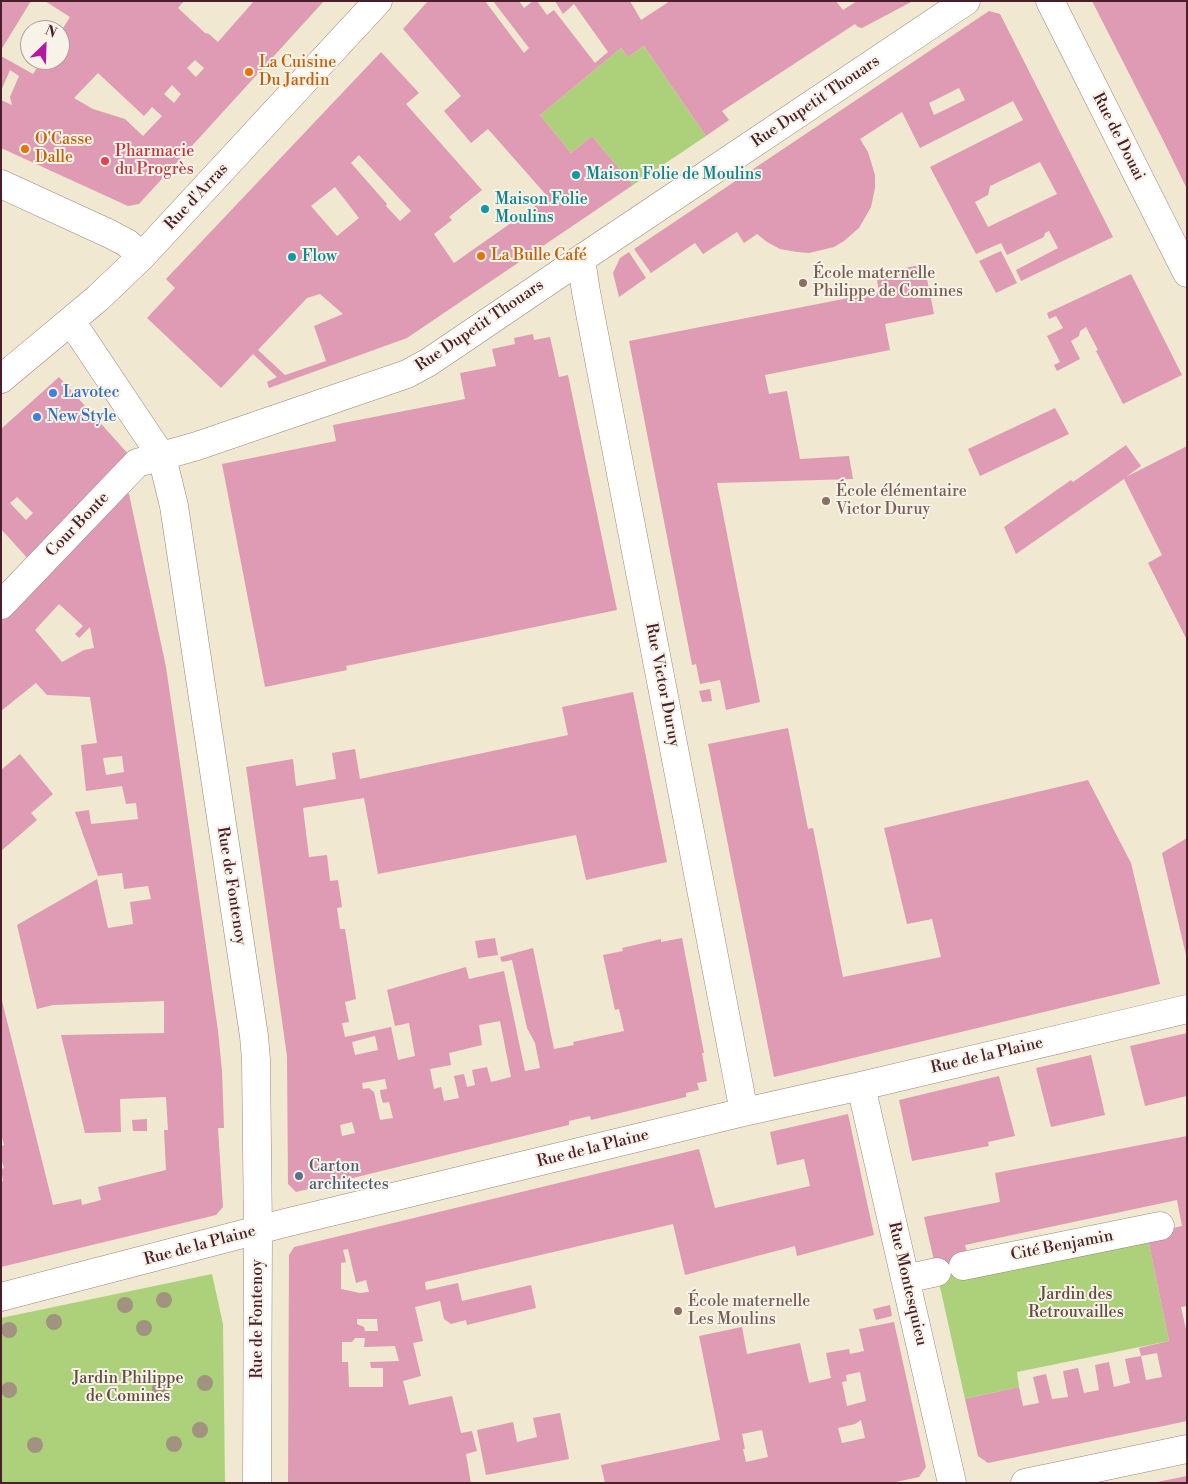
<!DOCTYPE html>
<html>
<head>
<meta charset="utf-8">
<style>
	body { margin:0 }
	#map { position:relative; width:1188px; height:1484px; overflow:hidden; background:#f0e8d0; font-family:"Libre Bodoni",serif }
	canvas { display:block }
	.frame { position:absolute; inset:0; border:2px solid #4a1f2b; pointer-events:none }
	.north { position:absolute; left:20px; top:20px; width:50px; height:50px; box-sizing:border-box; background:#f7f3e8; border:1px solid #b29e9c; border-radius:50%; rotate:24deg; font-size:14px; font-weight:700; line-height:20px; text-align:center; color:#4a1f2b }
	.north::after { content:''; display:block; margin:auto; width:18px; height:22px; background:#b5179e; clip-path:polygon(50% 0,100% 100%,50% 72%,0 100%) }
</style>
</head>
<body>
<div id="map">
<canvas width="1188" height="1484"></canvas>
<div class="frame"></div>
<div class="north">N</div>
</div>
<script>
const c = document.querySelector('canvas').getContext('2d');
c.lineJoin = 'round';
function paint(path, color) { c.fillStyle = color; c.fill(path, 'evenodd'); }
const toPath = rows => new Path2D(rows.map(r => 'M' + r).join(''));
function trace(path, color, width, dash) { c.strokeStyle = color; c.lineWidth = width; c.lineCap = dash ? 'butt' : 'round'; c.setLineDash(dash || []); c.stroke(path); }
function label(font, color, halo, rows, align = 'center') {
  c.font = font + ' "Libre Bodoni",serif'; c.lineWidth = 4; c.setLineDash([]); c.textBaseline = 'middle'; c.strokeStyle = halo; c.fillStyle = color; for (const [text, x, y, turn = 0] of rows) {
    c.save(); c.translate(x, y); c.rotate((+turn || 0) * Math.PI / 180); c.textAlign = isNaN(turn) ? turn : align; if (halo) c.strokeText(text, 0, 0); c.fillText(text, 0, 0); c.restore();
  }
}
paint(toPath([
	[644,46,706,136,633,185,592,136,571,153,540,115,621,48,628,57],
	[1147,1234,1169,1341,1017,1372,1019,1387,965,1399,938,1278],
	[212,1274,223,1324,225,1483,1,1483,1,1318]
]), '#acd17a');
paint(toPath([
	[1,1,31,1,1,50],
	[45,1,184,1,178,8,205,33,209,34,218,42,254,1,324,1,139,204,128,206,1,148,1,100,12,105,10,97,19,76,10,70,1,91,1,56,33,74,42,60,60,60,60,33,70,17],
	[195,60,204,68,196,77,187,68],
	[98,73,144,116,152,107,162,116,143,136,125,119,93,109,74,98],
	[172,85,181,94,174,103,164,94],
	[428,1,485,1,524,53,529,48,493,1,519,1,524,8,533,1,537,1,547,15,554,10,595,63,608,52,574,4,563,14,555,1,630,1,641,20,670,1,836,1,843,10,857,1,913,1,862,28,858,27,855,24,722,111,729,120,706,136,644,46,628,57,621,48,540,115,571,153,592,136,633,185,407,338,269,388,267,382,277,377,253,354,221,388,147,318,175,288,166,279,381,52,419,93,406,104,482,190,449,217,452,220,434,234,454,263,548,197,488,129,471,143,444,111,461,96,403,29],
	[359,155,411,211,400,221,386,206,387,204,351,163],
	[335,187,359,218,337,236,311,206],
	[320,294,343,314,314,326,326,361,285,375,258,350,307,298],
	[1092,1,1187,1,1187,189,1163,140],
	[989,11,1000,14,1113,237,1021,281,1016,270,1058,248,1049,231,1045,233,1044,237,1007,255,1001,243,976,254,930,167,1023,120,1013,101,920,148,902,112,860,139,868,152,875,175,875,188,871,207,859,228,844,241,834,247,809,253,797,252,780,249,767,242,757,234,744,243,737,232,703,254,695,243,651,273,634,249],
	[959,88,965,100,934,115,929,103],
	[1040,162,1057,194,988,227,975,202,988,195,990,186],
	[1001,251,1017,283,996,293,979,261],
	[629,252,646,278,619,297,613,273,620,258],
	[924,264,934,314,885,324,890,350,765,375,769,394,787,391,800,459,849,456,853,479,717,483,760,702,726,710,720,680,700,684,696,664,692,665,629,341,879,292,876,274],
	[1131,274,1182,375,1123,404,1096,351,1098,350,1086,327,1080,331,1079,336,1071,341,1080,359,1057,371,1054,365,1060,362,1047,336,1063,328,1056,316,1049,319,1047,313],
	[533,334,534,340,550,337,559,377,568,375,617,610,346,666,347,670,265,687,222,464,336,441,333,425,465,399,460,373,496,366,492,349,515,344,514,338],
	[59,377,130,456,31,562,1,529,1,429],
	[17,497,33,513,26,520,10,503],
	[1055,408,1069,434,980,476,968,449],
	[1126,445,1141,466,1126,477,1187,446,1187,640,1148,563,1162,555,1124,479,1016,554,1004,527,1071,480,1073,482],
	[119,490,129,494,166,667,178,749,218,1031,222,1071,224,1128,218,1128,223,1207,216,1215,1,1267,1,1182,3,1181,1,1169,4,1168,1,1159,1,1146,4,1145,1,1134,1,997,53,1205,81,1199,82,1205,101,1200,98,1187,166,1170,164,1130,168,1130,166,1097,120,1099,121,1132,85,1133,61,1035,164,1033,164,1001,53,1005,37,1009,17,925,97,879,108,928,133,924,130,902,151,899,148,886,124,889,122,873,98,876,75,812,89,810,91,824,138,819,136,803,126,804,122,786,86,791,81,745,97,743,90,697,47,695,36,683,1,711,1,613],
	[59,604,83,626,75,634,79,638,90,627,94,648,84,650,62,662,35,630],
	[122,756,124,772,106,775,103,758],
	[710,689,712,701,702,702,699,691],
	[633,692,667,862,586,880,576,835,378,874,364,798,303,808,309,857,327,855,330,881,338,880,342,907,337,908,340,929,345,929,356,999,345,1002,349,1022,342,1023,345,1037,391,1027,398,1060,415,1056,409,1023,395,1026,387,990,466,967,469,979,504,971,525,1071,540,1068,535,1043,527,1028,512,960,502,962,500,957,533,948,554,1049,574,1045,573,1042,624,1031,619,1009,615,1010,603,955,623,951,622,948,661,939,661,942,682,938,704,1053,702,1053,707,1081,697,1083,699,1090,686,1093,686,1097,591,1120,590,1116,569,1121,569,1125,552,1129,296,1192,288,1184,287,1056,246,767,293,759,296,786,336,779,332,753,355,749,360,779,568,735,562,707],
	[500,1021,511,1077,491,1082,487,1067,472,1070,475,1085,467,1087,464,1074,454,1076,459,1098,444,1101,441,1087,434,1089,430,1069,451,1065,449,1053,482,1045,479,1025],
	[375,1036,378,1050,355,1055,352,1042],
	[385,1079,387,1089,380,1090,381,1097,383,1103,389,1102,393,1118,380,1120,374,1092,369,1088,363,1089,362,1083],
	[352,1122,355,1133,342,1136,340,1125],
	[788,728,808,829,813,828,843,977,941,957,932,919,907,924,884,828,1088,780,1131,863,1160,984,774,1077,708,744],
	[20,754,53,794,31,813,37,820,1,851,1,770],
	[1187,838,1187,955,1186,955,1162,853],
	[495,938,498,955,478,958,475,941],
	[1187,1033,1187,1096,1145,1106,1130,1046],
	[1091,1055,1105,1115,1051,1127,1036,1068],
	[999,1076,1015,1136,988,1142,989,1146,912,1161,899,1100],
	[848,1114,874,1235,797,1256,795,1246,685,1275,673,1224,425,1282,426,1290,458,1283,462,1301,531,1285,536,1308,467,1325,466,1320,451,1324,444,1319,440,1301,415,1307,423,1341,413,1343,421,1376,403,1381,409,1405,452,1396,461,1433,472,1431,477,1451,466,1454,471,1483,288,1483,289,1255,294,1247,699,1149,715,1208,810,1186,804,1159,777,1165,770,1132],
	[348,1249,356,1283,366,1280,369,1292,360,1293,341,1289,341,1263,346,1262,343,1250],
	[357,1319,377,1319,378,1331,365,1331,364,1327,357,1324],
	[355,1338,365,1338,364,1347,395,1346,399,1361,370,1362,371,1368,383,1368,383,1387,349,1387,348,1362,342,1362,342,1342,352,1342],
	[147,1119,147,1131,133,1131,132,1120],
	[1187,1136,1187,1306,1181,1307,1187,1334,1187,1421,988,1463,978,1456,965,1399,1019,1387,1023,1406,1039,1403,1033,1377,1046,1374,1052,1399,1068,1397,1063,1371,1078,1368,1084,1393,1099,1390,1095,1365,1109,1362,1114,1387,1130,1383,1125,1359,1141,1356,1139,1348,1169,1341,1147,1234,1182,1226,1177,1200,965,1245,968,1255,965,1272,938,1278,924,1217,1000,1202,995,1173],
	[1157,1353,1162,1377,1146,1380,1141,1356],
	[890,1305,892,1316,876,1320,873,1309],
	[894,1322,926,1467,919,1477,891,1483,605,1483,601,1465,720,1440,699,1336,742,1327,747,1354,800,1343,809,1383,831,1378,826,1353,849,1349,850,1354,864,1351,859,1329],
	[860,1372,866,1401,847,1406,842,1382,847,1381,846,1375],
	[861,1420,865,1438,842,1443,838,1428,855,1424],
	[762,1430,768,1457,746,1462,743,1449,745,1449,742,1434],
	[560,1413,569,1459,486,1475,477,1430,513,1422,517,1442,537,1437,533,1418],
	[1187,1476,1187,1483,1157,1483,1157,1482]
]), '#de9bb3');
const minor = toPath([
	[1050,1,1187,273],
	[1,184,110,234,127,243,142,256],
	[581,259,586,292,744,1112],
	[70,322,81,336,162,457,174,506,254,1036,256,1060,258,1231,257,1483],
	[1,379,98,298,142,256,378,1],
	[1,605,137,463,197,446,407,374,429,362,581,259,966,1],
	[861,1086,952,1483],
	[963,1266,1160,1226],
	[905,1279,937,1272],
	[1,1297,285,1223,744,1112,861,1086,1187,1009],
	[1025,1483,1187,1449]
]);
trace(minor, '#9d847e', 29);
trace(minor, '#fff', 28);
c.fillStyle = '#a29280';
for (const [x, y] of [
	[164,1300],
	[125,1305],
	[54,1322],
	[144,1328],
	[9,1330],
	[205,1383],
	[160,1389],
	[9,1390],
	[200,1430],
	[174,1444],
	[35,1445]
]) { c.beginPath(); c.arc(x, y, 8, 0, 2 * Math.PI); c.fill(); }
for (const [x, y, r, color] of [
	[249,72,5,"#e8710a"],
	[25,149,5,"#e8710a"],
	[105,161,5,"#e0444e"],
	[576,175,5,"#0f9aa8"],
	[485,209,5,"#0f9aa8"],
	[481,256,5,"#e8710a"],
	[292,257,5,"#0f9aa8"],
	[803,283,5,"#8d6e63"],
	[53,393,5,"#3f7fe0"],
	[37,417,5,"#3f7fe0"],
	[826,501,5,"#8d6e63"],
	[299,1176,5,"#5c6f8a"],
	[678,1311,5,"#8d6e63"]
]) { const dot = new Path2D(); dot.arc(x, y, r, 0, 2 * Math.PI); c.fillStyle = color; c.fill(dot); trace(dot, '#f7f3e8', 2); }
label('16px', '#c56008', '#f7f3e8', [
	["La Cuisine",259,63],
	["Du Jardin",259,81],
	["O'Casse",35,140],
	["Dalle",35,158],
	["La Bulle Café",491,256]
], 'left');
label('16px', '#4a1f2b', '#f7f3e8', [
	["Rue Dupetit Thouars",816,102,-34],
	["Rue de Douai",1118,137,63],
	["Rue d'Arras",197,197,-47],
	["Rue Dupetit Thouars",480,326,-34],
	["Cour Bonte",78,525,-46],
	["Rue Victor Duruy",662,685,79],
	["Rue de Fontenoy",231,886,81],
	["Rue de la Plaine",987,1056,-13],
	["Rue de la Plaine",593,1149,-14],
	["Rue de la Plaine",200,1246,-15],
	["Cité Benjamin",1062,1246,-11],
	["Rue Montesquieu",907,1284,77],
	["Rue de Fontenoy",258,1319,-90]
]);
label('16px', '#be3a42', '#f7f3e8', [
	["Pharmacie",115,152],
	["du Progrès",115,170]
], 'left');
label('16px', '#0d838f', '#f7f3e8', [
	["Maison Folie de Moulins",586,175],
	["Maison Folie",495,200],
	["Moulins",495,218],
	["Flow",302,257]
], 'left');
label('16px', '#785e54', '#f7f3e8', [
	["École maternelle",813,274],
	["Philippe de Comines",813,292],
	["École élémentaire",836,492],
	["Victor Duruy",836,510],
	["École maternelle",688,1302],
	["Les Moulins",688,1320]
], 'left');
label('16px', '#366cbe', '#f7f3e8', [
	["Lavotec",63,393],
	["New Style",47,417]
], 'left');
label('16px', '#4e5e75', '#f7f3e8', [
	["Carton",309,1167],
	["architectes",309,1185]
], 'left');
label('16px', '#624c3f', '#f7f3e8', [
	["Jardin des",1076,1295],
	["Retrouvailles",1076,1313],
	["Jardin Philippe",128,1379],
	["de Comines",128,1397]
]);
</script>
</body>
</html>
